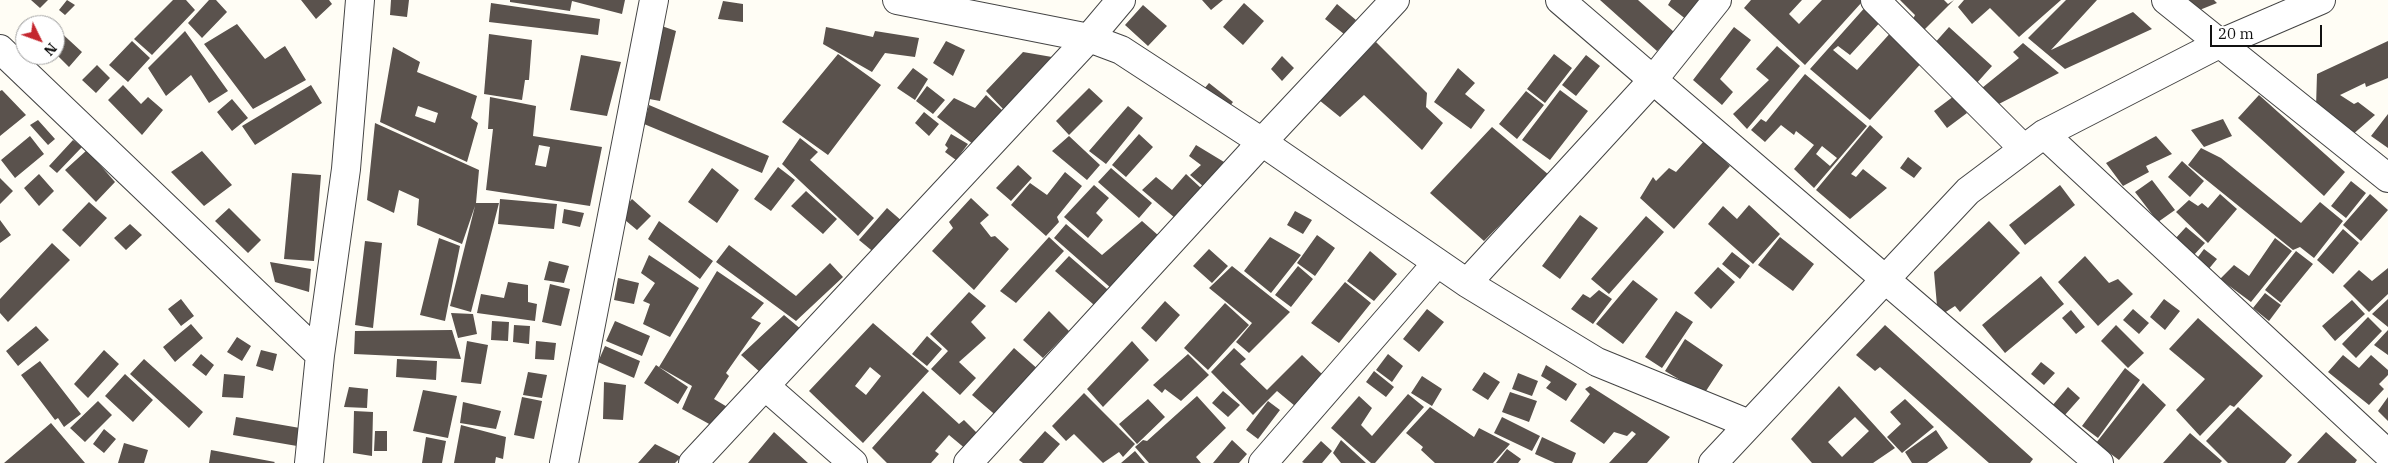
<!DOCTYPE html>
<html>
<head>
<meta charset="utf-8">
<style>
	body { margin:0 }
	#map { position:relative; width:2388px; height:463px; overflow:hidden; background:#fffdf5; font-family:"IBM Plex Serif",serif }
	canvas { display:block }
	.north { position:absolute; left:15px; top:15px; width:50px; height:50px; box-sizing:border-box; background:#fff; border:1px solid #a0a0a0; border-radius:50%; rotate:132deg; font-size:14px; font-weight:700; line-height:20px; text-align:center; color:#111 }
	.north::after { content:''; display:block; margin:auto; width:18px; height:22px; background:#c4262e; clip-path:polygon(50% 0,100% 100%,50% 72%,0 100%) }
	.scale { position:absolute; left:2210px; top:25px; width:112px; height:22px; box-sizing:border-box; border:2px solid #111; border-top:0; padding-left:6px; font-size:15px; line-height:18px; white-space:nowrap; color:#111; -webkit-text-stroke:4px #fff; paint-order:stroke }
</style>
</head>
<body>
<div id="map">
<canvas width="2388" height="463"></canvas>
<div class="north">N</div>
<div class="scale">20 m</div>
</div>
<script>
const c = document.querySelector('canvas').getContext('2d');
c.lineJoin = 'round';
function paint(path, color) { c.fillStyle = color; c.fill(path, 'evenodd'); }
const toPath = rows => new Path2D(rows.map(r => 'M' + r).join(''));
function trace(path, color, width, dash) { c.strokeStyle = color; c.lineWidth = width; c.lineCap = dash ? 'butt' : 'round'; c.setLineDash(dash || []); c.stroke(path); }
paint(toPath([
	[31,0,48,0,40,8],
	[67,0,75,5,65,15,59,10],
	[173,0,186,0,195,10,152,55,134,39],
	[209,0,216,0,227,12,202,38,188,23],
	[301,0,329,0,332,4,316,19],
	[391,0,409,0,407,17,390,15],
	[510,0,625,0,622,14,572,1,570,11,510,2],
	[1202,0,1223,0,1211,10],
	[1600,0,1638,0,1674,32,1657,51],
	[1671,0,1712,0,1692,24,1668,5],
	[1751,0,1802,0,1789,14,1799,24,1822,0,1860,0,1862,2,1805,65,1744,8],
	[1900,0,1944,0,1948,4,1954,0,1919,35,1910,25,1915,15],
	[1964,0,2061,0,2019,37,1990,8,1972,24,1958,7],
	[2066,0,2097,0,2051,50,2133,12,2152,29,2065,69,2028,38],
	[2175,0,2214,0,2217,3,2192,13],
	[723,1,743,4,743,22,718,19],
	[491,3,600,19,598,35,489,22],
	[1244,3,1264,21,1243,45,1223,27],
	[1337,4,1356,20,1344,34,1325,19],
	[1868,4,1884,18,1850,55,1838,46,1833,50,1857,70,1893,30,1925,59,1870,120,1810,69],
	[1143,5,1167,26,1148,46,1125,25],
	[237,24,265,59,285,46,306,80,253,109,204,44],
	[659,25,676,31,660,101,644,98],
	[826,27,873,37,875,31,919,38,915,57,885,53,872,72,823,44],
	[1734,27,1751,40,1720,79,1733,92,1722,105,1693,80],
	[1949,27,1992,66,1975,85,1933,45],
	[56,28,82,52,69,67,55,53],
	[185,31,228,91,209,103,191,75,166,96,148,68],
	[489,34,532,40,529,80,525,80,522,100,484,94],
	[132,41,150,58,128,82,109,65],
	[946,41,965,50,953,76,933,63],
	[2388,41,2388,78,2366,87,2365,83,2340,95,2354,104,2358,102,2375,115,2351,136,2316,107,2317,74],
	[1376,42,1427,93,1426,107,1443,123,1422,150,1364,95,1340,117,1319,100],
	[2023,43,2059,73,1993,107,1977,92,2019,58,2013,52],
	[1777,46,1800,66,1747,129,1733,114,1769,80,1756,69],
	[393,47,420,62,417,72,477,96,471,118,478,123,467,162,380,122],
	[418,106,438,113,435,123,415,116],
	[1023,52,1052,57,1004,110,986,91],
	[838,54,881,85,828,155,782,122],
	[1554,54,1572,68,1545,103,1527,89],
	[581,55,621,62,607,116,570,110],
	[1586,55,1600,66,1576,96,1562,85],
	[1282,56,1294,68,1282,81,1271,69],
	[97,65,110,78,96,93,82,80],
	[913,68,928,79,915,100,897,88],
	[1458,68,1475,83,1465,94,1485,110,1471,129,1434,102],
	[1805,74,1867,126,1814,188,1794,169,1814,145,1796,131,1794,135,1781,125,1765,142,1751,130,1761,119,1766,122],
	[1822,146,1837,158,1830,166,1816,154],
	[1209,83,1233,102,1223,115,1198,96],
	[123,85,141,104,148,97,163,110,142,135,108,100],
	[311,85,322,103,255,145,242,126],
	[927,86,945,100,933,114,916,101],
	[1089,88,1103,101,1069,135,1056,121],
	[2,90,26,115,0,136,0,91],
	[1560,90,1588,111,1550,160,1522,140],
	[1526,91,1544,105,1517,139,1499,124],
	[986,95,1003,111,973,144,937,117,954,98,975,108],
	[2259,95,2345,172,2324,196,2238,118],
	[1954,96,1967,113,1947,128,1934,111],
	[490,97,536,106,533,136,602,147,590,206,486,190,493,129,488,129],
	[539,145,550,147,546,167,535,165],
	[232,99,248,118,232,131,217,112],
	[649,105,769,156,762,173,644,124],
	[1128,106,1143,118,1106,164,1089,151],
	[924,112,939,124,929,136,915,123],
	[2388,114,2388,148,2371,136],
	[2223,119,2232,136,2204,147,2191,130],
	[38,120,55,139,48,145,30,125],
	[375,123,479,170,476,203,499,203,471,312,450,306,475,206,462,244,417,225,419,199,399,190,394,213,367,200],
	[1870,125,1883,137,1851,174,1856,177,1863,169,1887,188,1850,219,1816,190],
	[1492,127,1549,175,1484,241,1430,193],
	[951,134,968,144,956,160,945,152,948,148,945,145],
	[1139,134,1153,147,1126,177,1112,165],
	[30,136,44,154,15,178,1,160],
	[1069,136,1100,165,1087,180,1052,151],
	[2156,136,2172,154,2146,166,2149,172,2123,186,2106,163],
	[800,138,818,152,810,160,874,218,858,236,782,164],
	[73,140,82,147,57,173,49,166],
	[1704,141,1730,166,1674,229,1640,198,1653,177,1656,181,1669,168,1676,172],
	[1196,145,1229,165,1204,187,1190,175,1201,165,1189,156],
	[2201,148,2221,158,2301,223,2320,202,2343,221,2314,258,2300,247,2293,250,2188,165],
	[87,150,115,182,96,202,65,170],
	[202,151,232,185,204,206,171,172],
	[1908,157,1922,168,1914,178,1900,168],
	[2182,161,2204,181,2190,197,2168,177],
	[1018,165,1032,178,1011,201,996,188],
	[778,167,795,180,771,211,754,199],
	[712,168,739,190,717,223,688,202],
	[1111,168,1152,203,1139,218,1098,182],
	[1065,172,1082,186,1057,217,1059,222,1046,236,1011,205,1030,183,1047,195],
	[292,173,321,175,314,261,284,259],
	[39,174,54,191,39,206,24,188],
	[1186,174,1201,188,1175,218,1142,190,1156,177,1172,190],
	[0,178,13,191,0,204],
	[2152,180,2175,210,2158,222,2135,192],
	[2351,181,2366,193,2346,218,2331,206],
	[1094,185,1109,198,1096,213,1103,220,1088,238,1064,217],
	[2060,185,2075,205,2025,245,2009,225],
	[806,191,837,219,823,234,791,206],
	[2220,194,2237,209,2208,243,2176,212,2189,200,2198,206,2202,203,2208,208],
	[2370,194,2388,210,2361,241,2343,225],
	[971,198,989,215,980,223,991,237,995,236,1009,249,974,290,932,251,953,228,949,222],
	[500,199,557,204,554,229,498,224],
	[632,199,651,216,637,230,619,215],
	[89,202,107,218,80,247,62,230],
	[1749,205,1780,234,1753,264,1708,224,1723,206,1737,219],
	[229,208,261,240,248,253,215,221],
	[887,208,903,222,876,254,859,240],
	[564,209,584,213,580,227,562,223],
	[1295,211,1312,220,1303,234,1287,225],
	[1580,215,1598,228,1560,279,1542,266],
	[1646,216,1664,232,1609,294,1591,279],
	[0,220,11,235,0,243],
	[659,221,713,261,700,279,648,239],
	[1142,221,1159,236,1112,289,1054,238,1066,224,1102,255],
	[1989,221,2020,253,1960,312,1955,306,1938,317,1934,272],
	[130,224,142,235,126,250,114,238],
	[2186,227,2205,243,2193,256,2174,240],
	[2343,229,2359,243,2333,274,2317,260],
	[1317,235,1335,248,1315,276,1297,263],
	[1049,237,1064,251,1016,303,1000,291],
	[1270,237,1301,255,1271,293,1244,271],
	[1780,237,1814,264,1793,291,1758,265],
	[439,238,460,246,445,321,420,315],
	[2275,238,2292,251,2251,302,2220,279,2234,265,2249,276],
	[365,241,382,243,373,328,355,325],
	[52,243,70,260,8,322,0,313,0,299],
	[729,245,796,296,830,263,843,277,796,321,716,262],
	[1209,249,1228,266,1212,283,1193,266],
	[2204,249,2217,259,2207,271,2195,261],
	[1370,251,1397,274,1374,301,1347,281],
	[2296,251,2313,264,2281,303,2265,290],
	[1732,252,1750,266,1740,279,1722,264],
	[649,255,699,288,670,337,643,324,650,304,643,301,655,283,641,273],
	[1069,256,1114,295,1101,311,1055,271],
	[2085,256,2109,283,2118,279,2133,294,2098,326,2058,282],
	[549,261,569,266,564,283,544,280],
	[270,262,311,269,309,292,275,282],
	[1232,266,1290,312,1249,353,1236,342,1252,323,1209,288],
	[1298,266,1313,279,1291,307,1275,295],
	[1718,267,1735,282,1711,309,1694,293],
	[2388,268,2388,294,2369,312,2343,286,2359,270,2372,281],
	[717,271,764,303,751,318,761,323,726,373,729,376,714,399,729,408,711,425,682,409,692,386,659,367],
	[2041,276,2064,304,2005,353,1982,325],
	[618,278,639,283,634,304,614,300],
	[1633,280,1658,299,1623,344,1596,324],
	[508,282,528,285,528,302,537,304,535,321,477,313,481,294,504,298],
	[1345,282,1371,303,1339,343,1311,323],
	[550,284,570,289,561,326,542,322],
	[1599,290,1612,299,1593,324,1571,309,1583,294,1590,298],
	[969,292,986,306,971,322,986,338,959,362,976,378,960,395,931,369,948,351,930,334],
	[2265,293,2281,305,2269,321,2253,308],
	[181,299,194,316,181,326,168,309],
	[2164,299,2180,311,2165,330,2150,317],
	[2388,299,2388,327,2372,314],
	[2352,300,2365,314,2335,341,2322,326],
	[1165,301,1180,315,1156,342,1141,328],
	[1225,303,1249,325,1208,370,1184,348],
	[1427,309,1444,322,1419,352,1403,339],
	[2133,309,2149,323,2139,334,2123,320],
	[2071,310,2085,327,2076,334,2062,318],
	[1049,311,1069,331,1043,358,1023,340],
	[1676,311,1693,322,1662,368,1645,357],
	[451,313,473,314,477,334,458,338],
	[784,315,802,330,761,373,741,355],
	[2368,317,2382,331,2356,358,2342,344],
	[2198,318,2263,376,2234,407,2230,405,2200,436,2176,410,2205,379,2169,349],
	[492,321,509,322,508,341,491,340],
	[615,321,650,336,642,356,606,341],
	[873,323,929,371,863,443,809,391],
	[870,367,881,376,866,395,855,386],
	[191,324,203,338,175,362,163,347],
	[514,325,530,326,529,344,513,342],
	[1885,325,2033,459,2030,463,1989,463,1880,367,1875,371,1856,355],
	[2116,325,2144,353,2128,368,2101,341],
	[36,326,49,340,18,366,6,351],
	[452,330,461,359,354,354,355,331],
	[2388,330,2388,355,2374,345],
	[927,336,942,349,927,366,912,354],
	[237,337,251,346,242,361,227,352],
	[1685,339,1723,365,1704,394,1665,371],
	[467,341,488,345,481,384,461,382],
	[536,341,556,343,554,360,535,359],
	[1132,341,1149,360,1103,407,1087,389],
	[605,346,640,361,634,378,598,362],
	[1014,348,1040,371,999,418,972,395],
	[1234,348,1246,359,1240,364,1267,390,1302,355,1322,374,1295,406,1277,391,1253,415,1211,372],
	[104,350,119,364,88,398,74,384],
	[261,350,277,354,273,371,256,366],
	[201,354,214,365,206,376,192,365],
	[1188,354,1209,375,1181,401,1165,389,1162,393,1153,385],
	[1388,354,1403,366,1392,382,1376,370],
	[2343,355,2359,368,2371,355,2388,370,2388,375,2379,384,2384,389,2369,405,2328,372],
	[144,359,203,412,189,428,130,374],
	[397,359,437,361,436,380,396,377],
	[40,361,81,414,64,427,58,418,55,420,21,375],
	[2041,362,2055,373,2044,385,2031,374],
	[656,365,688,387,678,404,644,383],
	[1546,365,1577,384,1566,401,1546,388,1551,382,1541,376],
	[2125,368,2140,380,2098,438,2082,426],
	[1374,371,1394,387,1386,397,1366,382],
	[528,372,547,375,542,398,523,395],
	[1484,372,1500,382,1488,400,1472,390],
	[1518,373,1538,381,1532,396,1512,389],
	[125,374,153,400,133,422,105,396],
	[224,374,245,376,243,398,222,397],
	[1422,376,1442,389,1432,406,1411,393],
	[604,382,626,385,623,420,603,419],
	[2143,383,2166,405,2119,460,2096,443],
	[1590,386,1670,437,1647,463,1609,463,1636,434,1632,431,1627,436,1614,432,1604,444,1570,421,1590,394,1585,389],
	[1839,386,1895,448,1873,463,1812,463,1791,439],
	[1855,417,1869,431,1842,457,1828,442],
	[349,387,368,389,367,408,344,407],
	[2068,387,2080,398,2064,416,2052,406],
	[423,390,457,396,448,438,413,431],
	[923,391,959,424,964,420,981,437,967,450,949,435,935,451,939,454,931,463,887,463,872,448],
	[1223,391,1240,405,1228,417,1212,403],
	[1510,392,1537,401,1529,422,1502,412],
	[1084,393,1135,444,1123,457,1119,452,1103,463,1074,434,1066,441,1052,426],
	[1408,394,1424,407,1375,463,1371,463,1331,428,1359,396,1372,408,1361,425,1372,436],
	[1197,396,1226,428,1196,457,1201,463,1149,463,1135,447,1143,440,1147,441],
	[522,397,542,401,534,439,514,435],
	[2388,397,2388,421,2378,411],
	[1148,399,1165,417,1137,444,1119,424],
	[1905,399,1934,427,1902,453,1887,437,1901,424,1890,412],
	[98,401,112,415,85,442,70,428],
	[1268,401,1280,410,1258,439,1246,430],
	[463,402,501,411,496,429,460,423],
	[1430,407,1474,437,1479,428,1510,444,1493,463,1435,463,1421,450,1423,447,1406,433],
	[2238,407,2292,455,2285,463,2228,463,2206,441],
	[354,411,373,412,372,456,353,453],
	[236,417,300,428,297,446,233,435],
	[1502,417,1540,436,1532,451,1494,433],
	[51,423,85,463,4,463],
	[461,425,506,437,503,459,496,457,495,463,454,463],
	[104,429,116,439,104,453,93,444],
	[1936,430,1948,448,1927,463,1912,463,1905,452],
	[375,431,387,431,387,451,374,451],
	[1045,431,1060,444,1043,463,1023,463,1019,460],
	[774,432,808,463,748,463],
	[2326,432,2357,460,2355,463,2297,463],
	[2190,433,2222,461,2220,463,2163,463],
	[426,437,446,441,442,463,422,463],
	[1542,437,1576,453,1572,463,1555,463,1535,454],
	[1232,440,1247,454,1239,463,1213,463],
	[1341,440,1366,463,1341,463,1333,453],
	[1321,441,1332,451,1322,463,1304,463,1302,462],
	[124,443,148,450,144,463,118,463],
	[655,444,681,457,675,463,638,463],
	[1507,449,1521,459,1518,463,1496,463],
	[211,450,275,462,274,463,209,463],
	[1135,451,1145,463,1121,463]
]), '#5a524d');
const street = toPath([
	[897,0,1089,38,1121,50,1262,142,1467,283,1597,362,1749,424],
	[1560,0,2099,463],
	[1875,0,2024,149],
	[2166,0,2388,178],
	[0,49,320,355],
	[2044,134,2388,454],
	[1467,283,1653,80,1717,0],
	[765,386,853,463],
	[309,463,320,355,346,169,360,0],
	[564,463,654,0],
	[693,463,1089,38,1121,0],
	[968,463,1262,142,1395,0],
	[1263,463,1437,263],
	[1713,463,1968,191,2044,134,2221,43,2321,0]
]);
trace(street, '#444', 30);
trace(street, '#fff', 28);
</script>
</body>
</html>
